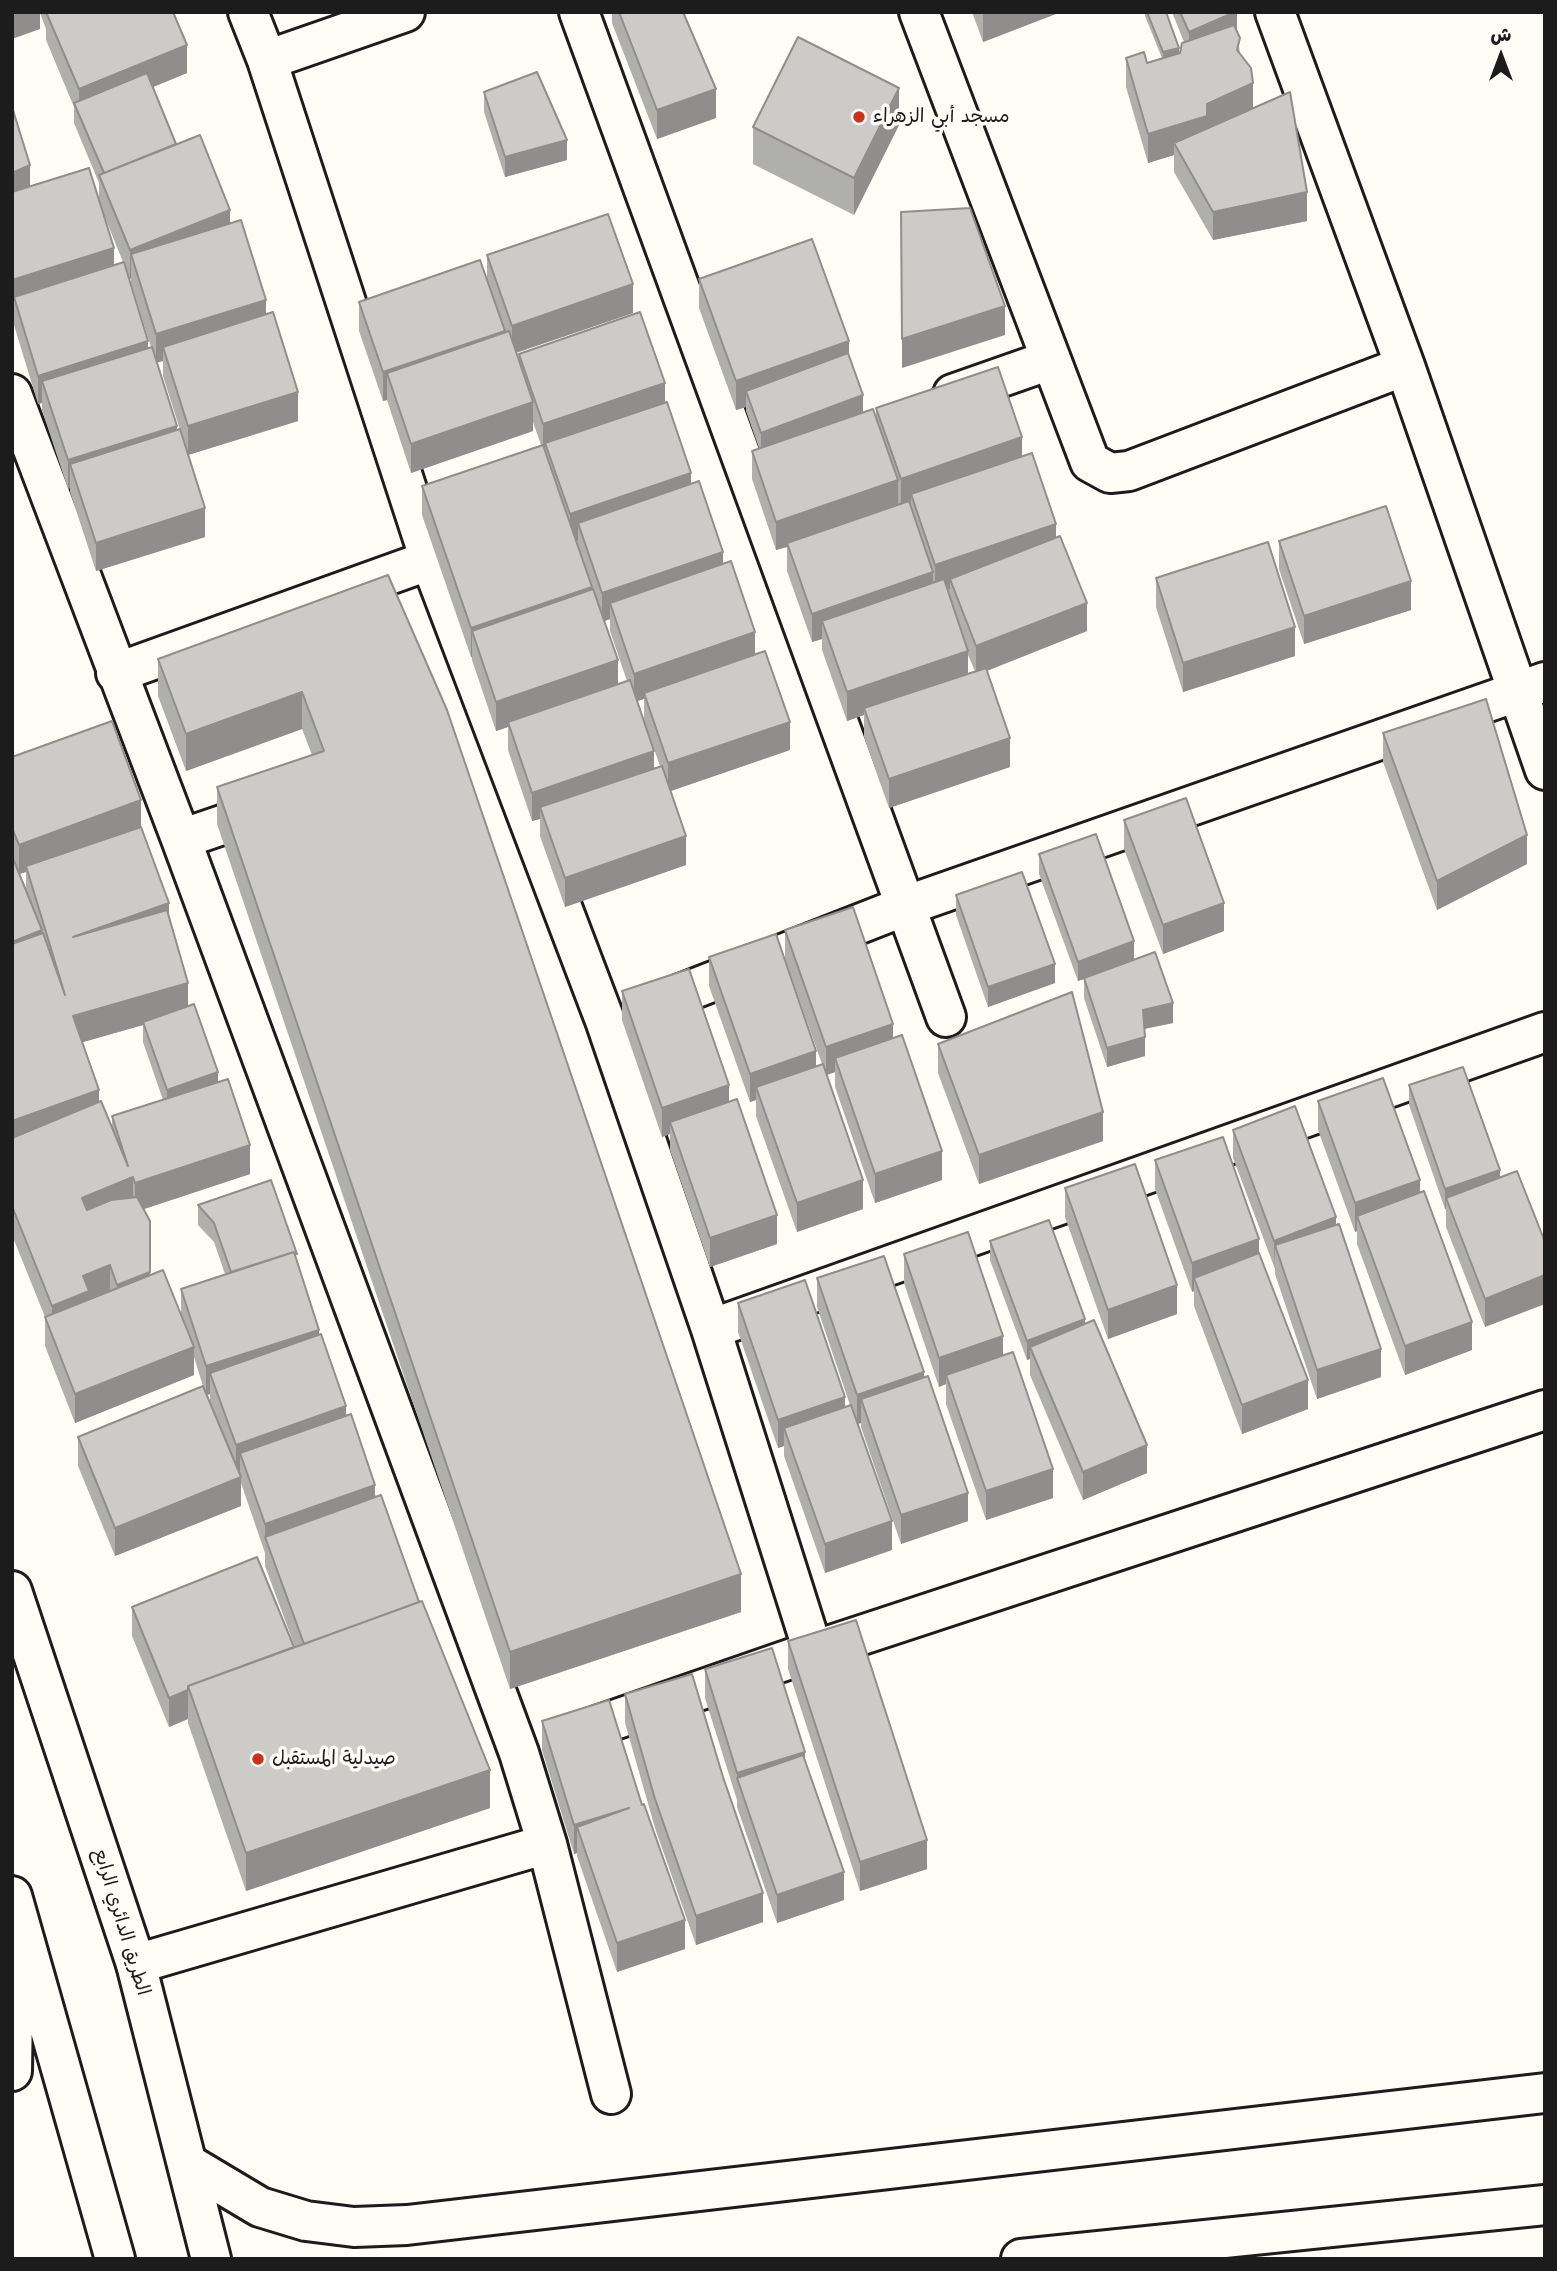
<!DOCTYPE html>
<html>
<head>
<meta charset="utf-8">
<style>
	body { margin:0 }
	#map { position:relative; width:1557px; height:2271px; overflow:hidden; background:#fdfcf7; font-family:"Shantell Sans","Playpen Sans Arabic",sans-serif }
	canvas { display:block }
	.frame { position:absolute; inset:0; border:14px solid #1c1c1c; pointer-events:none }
	.north { position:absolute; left:1466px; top:21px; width:70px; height:70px; -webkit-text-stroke:5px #fdfcf7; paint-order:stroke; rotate:0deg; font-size:19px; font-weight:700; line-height:28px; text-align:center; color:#1c1c1c }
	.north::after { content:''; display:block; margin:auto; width:24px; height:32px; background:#1c1c1c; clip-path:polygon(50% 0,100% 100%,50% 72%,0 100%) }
</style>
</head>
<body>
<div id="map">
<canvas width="1557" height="2271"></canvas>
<div class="frame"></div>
<div class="north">ش</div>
</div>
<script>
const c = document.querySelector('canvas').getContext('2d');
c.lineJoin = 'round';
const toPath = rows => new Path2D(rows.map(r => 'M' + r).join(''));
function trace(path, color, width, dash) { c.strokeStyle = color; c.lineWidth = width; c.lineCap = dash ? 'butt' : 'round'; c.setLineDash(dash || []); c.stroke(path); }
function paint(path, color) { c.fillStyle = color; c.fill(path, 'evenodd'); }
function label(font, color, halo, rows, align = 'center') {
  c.font = font + ' "Shantell Sans","Playpen Sans Arabic",sans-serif'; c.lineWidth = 7; c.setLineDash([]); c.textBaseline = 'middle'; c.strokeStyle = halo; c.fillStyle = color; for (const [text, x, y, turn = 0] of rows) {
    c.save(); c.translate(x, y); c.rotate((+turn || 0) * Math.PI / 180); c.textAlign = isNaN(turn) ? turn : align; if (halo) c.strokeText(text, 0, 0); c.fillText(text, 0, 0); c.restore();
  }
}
const minor = toPath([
	[248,12,267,60,430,560,606,1023,711,1329,813,1651],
	[579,12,946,1017],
	[919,12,1090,462,1110,473,1129,471,1405,366],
	[1275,12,1405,366,1545,770],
	[267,60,405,12],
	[12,394,181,839,519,1753,547,1844,611,2094],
	[953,394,1050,360],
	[116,673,430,560],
	[181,839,269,809],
	[645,1008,905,906,1545,682],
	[711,1329,1545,1032],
	[568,1736,813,1651,1545,1410],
	[136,1964,547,1844]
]);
const secondary = toPath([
	[188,2164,260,2207,306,2221,354,2227,407,2225,1545,2093],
	[1021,2259,1545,2205]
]);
const primary = toPath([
	[12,1591,136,1964,211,2259],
	[12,1896,115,2259],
	[12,2071,14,1950]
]);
trace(minor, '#1c1c1c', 44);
trace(secondary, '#1c1c1c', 44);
trace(primary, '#1c1c1c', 44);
trace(minor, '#fdfcf7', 38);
trace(secondary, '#fdfcf7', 38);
trace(primary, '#fdfcf7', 38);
paint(toPath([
	[12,12,173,12,187,73,153,87,176,144,230,224,266,315,298,421,188,455,163,376,163,361,157,362,177,430,205,537,96,571,70,492,70,488,68,489,42,410,42,403,38,404,14,325,14,308,12,308,12,107,30,187,99,202,99,183,74,123,74,107,46,40,46,29,40,13,40,29],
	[102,210,123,262,114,265],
	[124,264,130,279,131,278,131,283,151,347,148,348],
	[612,12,683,12,716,118,657,139,612,23],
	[972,12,1061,12,983,42],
	[1145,12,1166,12,1179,53,1184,42,1172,12,1237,12,1237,31,1240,54,1253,108,1307,221,1213,240,1174,172,1174,155,1148,163,1126,87,1126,58,1147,63,1162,58,1145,16],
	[484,92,567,160,505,177,484,112],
	[899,125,854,215,753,164,753,127],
	[487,255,633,313,516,353,519,363,519,354,665,402,691,484,723,564,790,750,670,791,686,865,565,907,540,836,540,819,532,821,508,750,508,727,496,731,472,660,472,657,471,657,422,515,422,486,541,445,533,422,533,431,411,473,387,400,383,401,359,331,359,302,487,281],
	[610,619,610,631,627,681,618,684,604,621],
	[644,699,644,721,660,766,654,768,637,701],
	[699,279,849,356,863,413,876,417,876,408,1022,456,1056,538,1087,631,987,671,1010,767,889,808,864,737,864,715,847,721,822,650,822,639,812,642,787,571,787,547,776,550,752,479,752,451,759,448,746,411,746,407,736,410,699,308],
	[968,655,975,671,968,673],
	[1279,541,1411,610,1304,644,1279,569],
	[388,575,741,1612,510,1689,217,824,217,787,312,755,302,729,186,771,158,696,158,659],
	[1156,578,1295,656,1183,692,1156,607],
	[1383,733,1527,864,1437,910,1383,762],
	[12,757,141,828,169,915,188,1006,218,1082,250,1174,144,1209,150,1275,181,1314,181,1289,225,1274,214,1242,198,1225,198,1205,297,1260,319,1335,346,1415,490,1808,246,1891,188,1723,188,1719,169,1727,132,1636,132,1607,295,1647,265,1566,265,1553,241,1483,241,1506,115,1556,78,1466,78,1437,203,1386,194,1357,194,1375,75,1423,45,1346,45,1317,12,1235],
	[26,872,26,890,19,874],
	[143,1025,143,1042,163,1100,112,1116,112,1129,99,1102,82,1042],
	[210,1394,210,1402,215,1415,207,1395],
	[1124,820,1224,931,1163,954,1124,849],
	[1039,854,1134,959,1173,1023,1144,1029,1145,1056,1107,1067,1084,998,1084,979,1078,981,1039,874],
	[956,895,1055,983,988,1007,956,915],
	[785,930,893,1038,942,1180,875,1203,835,1087,835,1072,827,1075,863,1209,797,1232,756,1116,756,1100,750,1102,709,986,709,957,816,1066,822,1064,785,959],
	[622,991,729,1101,777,1244,710,1267,670,1150,670,1134,662,1137,622,1020],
	[938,1044,1103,1141,979,1184,938,1073],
	[1409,1085,1500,1170,1485,1327,1446,1227,1446,1209,1445,1209,1409,1105],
	[1318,1101,1420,1193,1472,1350,1405,1375,1357,1244,1357,1231,1355,1232,1318,1130],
	[1233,1130,1336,1225,1381,1377,1317,1399,1275,1274,1275,1269,1233,1158],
	[1155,1160,1259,1253,1308,1409,1242,1434,1194,1306,1194,1291,1192,1292,1155,1189],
	[1065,1188,1177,1314,1108,1339,1065,1217],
	[990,1241,1085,1323,1147,1473,1083,1500,1030,1375,1030,1359,1027,1360,990,1260],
	[904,1254,1003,1355,1053,1498,986,1520,946,1404,946,1384,939,1387,904,1283],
	[817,1278,924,1377,968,1521,901,1544,861,1427,861,1423,858,1424,892,1550,825,1573,784,1456,784,1446,778,1448,738,1332,738,1303,845,1407,850,1405,817,1307],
	[788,1641,927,1869,860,1891,788,1669],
	[705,1669,805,1760,844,1900,777,1923,737,1807,737,1800,705,1698],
	[625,1694,763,1922,696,1945,655,1828,625,1723],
	[542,1721,685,1949,617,1972,577,1856,577,1853,574,1854,542,1750]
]), '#afafac');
paint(toPath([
	[12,12,40,12,40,29,12,39],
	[987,12,1061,12,983,42,983,14],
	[1235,12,1237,12,1237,31,1189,52,1189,32],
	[187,45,187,73,80,117,79,114,79,89],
	[1179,48,1179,58,1163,62,1163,52],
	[1253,83,1253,112,1174,143,1174,155,1148,163,1148,134,1207,104],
	[899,88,899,125,854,215,854,178],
	[716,89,716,118,657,139,657,110],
	[567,140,567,160,505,177,505,157],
	[30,165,30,194,12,201,12,173],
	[1307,192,1307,221,1213,240,1213,212],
	[230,210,230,239,131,254,131,278,130,279,130,250],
	[114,248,114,277,14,297,14,308,12,308,12,280],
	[633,284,633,313,512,354,512,326],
	[266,300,266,329,163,347,163,361,156,363,156,334],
	[1005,306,1005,335,902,368,902,339],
	[505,331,505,360,387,373,387,400,383,401,383,372],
	[148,341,148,370,42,381,42,403,38,404,38,376],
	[849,341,849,370,746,391,746,407,736,410,736,381],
	[665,383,665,412,545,443,545,452,543,453,543,424],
	[298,392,298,421,188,455,188,426],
	[863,395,863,414,761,452,761,433],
	[533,402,533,431,411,473,411,444],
	[177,426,177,454,70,464,70,488,68,489,68,460],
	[1022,437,1022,466,911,494,911,504,901,508,901,479],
	[691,473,691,502,578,523,578,540,570,543,570,514],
	[898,480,898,509,787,543,787,547,776,550,776,522],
	[205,508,205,537,96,571,96,543],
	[1056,524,1056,552,950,579,950,589,935,594,935,565],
	[723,552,723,581,610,603,610,619,602,622,602,593],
	[933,572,933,601,822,621,822,639,812,642,812,614],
	[1411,581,1411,610,1304,644,1304,616],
	[592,587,592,615,472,631,472,657,471,657,471,628],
	[1087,603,1087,631,976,675,976,646],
	[1295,627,1295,656,1183,692,1183,663],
	[755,632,755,661,644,693,644,699,634,702,634,674],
	[968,651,968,679,864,708,864,715,847,721,847,692],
	[618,660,618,689,508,722,508,727,496,731,496,702],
	[302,692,302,729,186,771,186,734],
	[790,722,790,750,668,792,668,763],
	[1010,738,1010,767,889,808,889,779],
	[654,751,654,780,540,807,540,819,532,821,532,793],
	[141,800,141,829,26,866,26,872,19,874,19,845],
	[1527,835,1527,864,1437,910,1437,881],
	[686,836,686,865,565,907,565,878],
	[169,903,169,931,73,937],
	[1224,903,1224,931,1163,954,1163,925],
	[42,930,42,959,12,971,12,942],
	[1134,941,1134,961,1078,981,1078,962],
	[1055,964,1055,983,988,1007,988,987],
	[188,983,188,1012,143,1022,143,1025,73,1045,73,1016],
	[1173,1003,1173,1023,1143,1029,1143,1010],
	[893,1024,893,1053,835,1058,835,1072,826,1075,826,1047],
	[1145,1037,1145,1056,1107,1067,1107,1048],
	[816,1051,816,1079,756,1087,756,1100,750,1102,750,1074],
	[218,1072,218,1091,167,1110,167,1090],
	[729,1085,729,1114,670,1122,670,1134,662,1137,662,1108],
	[99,1090,99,1119,12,1150,12,1121],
	[1103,1112,1103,1141,979,1184,979,1155],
	[250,1145,250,1174,135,1212,135,1183],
	[942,1151,942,1180,875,1203,875,1174],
	[1500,1170,1500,1190,1446,1198,1446,1209,1445,1209,1445,1189],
	[133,1177,133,1206,82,1227,82,1198],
	[863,1180,863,1209,797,1232,797,1203],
	[1420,1180,1420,1208,1357,1216,1357,1231,1355,1232,1355,1203],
	[777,1215,777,1244,710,1267,710,1238],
	[1336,1217,1336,1246,1275,1245,1274,1269,1274,1241],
	[1259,1239,1259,1268,1194,1278,1194,1291,1192,1292,1192,1263],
	[150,1250,150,1301,117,1314,117,1285],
	[110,1265,110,1294,52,1335,52,1306,83,1276],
	[1545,1275,1545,1304,1485,1327,1485,1299],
	[1177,1285,1177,1314,1108,1339,1108,1310],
	[1085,1319,1085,1339,1030,1347,1030,1359,1027,1360,1027,1341],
	[1472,1322,1472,1350,1405,1375,1405,1346],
	[319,1330,319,1358,210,1373,210,1394,206,1395,206,1366],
	[1003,1336,1003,1365,946,1375,946,1384,939,1387,939,1358],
	[194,1347,194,1375,75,1423,75,1394],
	[1381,1349,1381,1377,1317,1399,1317,1370],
	[924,1372,924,1401,861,1399,861,1423,857,1424,857,1395],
	[1308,1380,1308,1409,1242,1434,1242,1405],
	[845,1397,845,1425,784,1428,784,1446,778,1448,778,1420],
	[346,1406,346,1435,240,1453,240,1472,236,1473,236,1445],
	[1147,1445,1147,1473,1083,1500,1083,1472],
	[1053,1469,1053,1498,986,1520,986,1491],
	[241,1477,241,1506,115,1556,115,1528],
	[375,1485,375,1514,265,1537,265,1553,265,1524],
	[968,1493,968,1521,901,1544,901,1515],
	[892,1521,892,1550,825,1573,825,1544],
	[741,1574,741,1612,510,1689,510,1652],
	[188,1690,188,1719,169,1727,169,1698],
	[805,1752,805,1781,737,1780,737,1773],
	[490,1770,490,1808,246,1891,246,1853],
	[629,1808,577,1827,577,1853,574,1854,574,1825],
	[927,1840,927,1869,860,1891,860,1862],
	[844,1872,844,1900,777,1923,777,1895],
	[763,1893,763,1922,696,1945,696,1916],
	[685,1920,685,1949,617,1972,617,1943]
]), '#8f8e8c');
const building = toPath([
	[46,12,173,12,187,45,79,89,46,12],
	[619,12,683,12,716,89,657,110,619,12],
	[1147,12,1166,12,1179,48,1163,52,1147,12],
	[1180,12,1235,12,1189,32,1180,12],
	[1234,25,1240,38,1237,50,1251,68,1253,83,1207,104,1207,116,1148,134,1126,58,1144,52,1147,63,1180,53,1182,43,1234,25],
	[798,37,899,88,854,178,753,127,798,37],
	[537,72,567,140,505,157,484,92,537,72],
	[147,73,176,144,104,173,74,103,147,73],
	[1290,92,1307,192,1213,212,1174,143,1290,92],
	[12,107,30,165,12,173,12,107],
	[200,135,230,210,130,250,99,175,200,135],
	[89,168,114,248,12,280,12,192,89,168],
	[970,208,1005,306,902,339,901,212,970,208],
	[608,214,633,284,512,326,487,255,608,214],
	[241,220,266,300,156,334,131,254,241,220],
	[812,239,849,341,736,381,699,279,812,239],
	[480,260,505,331,383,372,359,302,480,260],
	[124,262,148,341,38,376,14,297,124,262],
	[273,312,298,392,188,426,163,347,273,312],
	[640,312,665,383,543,424,519,354,640,312],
	[509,331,533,402,411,444,387,373,509,331],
	[152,347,177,426,68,460,42,381,152,347],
	[848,353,863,395,761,433,746,391,848,353],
	[998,367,1022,437,901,479,876,408,998,367],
	[667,402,691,473,570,514,545,443,667,402],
	[873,409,898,480,776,522,752,451,873,409],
	[180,429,205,508,96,543,70,464,180,429],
	[543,445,592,587,471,628,422,486,543,445],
	[1032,453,1056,524,935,565,911,494,1032,453],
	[699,481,723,552,602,593,578,523,699,481],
	[909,501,933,572,812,614,787,543,909,501],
	[1386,506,1411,581,1304,616,1279,541,1386,506],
	[1060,536,1087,603,976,646,950,579,1060,536],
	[1268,542,1295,627,1183,663,1156,578,1268,542],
	[731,561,755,632,634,674,610,603,731,561],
	[388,575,447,710,741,1574,510,1652,217,787,324,751,302,692,186,734,158,659,388,575],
	[944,579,968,651,847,692,822,621,944,579],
	[593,589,618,660,496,702,472,631,593,589],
	[765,651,790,722,668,763,644,693,765,651],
	[986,668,1010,738,889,779,864,708,986,668],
	[630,680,654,751,532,793,508,722,630,680],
	[1486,699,1527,835,1437,881,1383,733,1486,699],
	[112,721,141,800,19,845,12,828,12,757,112,721],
	[662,766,686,836,565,878,540,807,662,766],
	[1186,798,1224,903,1163,925,1124,820,1186,798],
	[141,827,169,903,73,937,167,910,188,983,73,1016,99,1090,12,1121,12,944,43,933,65,995,26,866,141,827],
	[1096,834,1134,941,1078,962,1039,854,1096,834],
	[12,856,42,930,12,942,12,856],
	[1022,872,1055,964,988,987,956,895,1022,872],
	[853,907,893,1024,826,1047,785,930,853,907],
	[776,934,816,1051,750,1074,709,957,776,934],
	[1155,952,1173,1003,1143,1010,1145,1037,1107,1048,1084,978,1155,952],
	[689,969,729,1085,662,1108,622,991,689,969],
	[1072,992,1103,1112,979,1155,938,1044,1072,992],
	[194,1004,218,1072,167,1090,143,1022,194,1004],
	[902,1035,942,1151,875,1174,835,1058,902,1035],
	[823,1064,863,1180,797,1203,756,1087,823,1064],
	[1463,1067,1500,1170,1445,1189,1409,1085,1463,1067],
	[1383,1078,1420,1180,1355,1203,1318,1101,1383,1078],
	[228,1079,250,1145,135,1183,133,1177,82,1198,87,1210,111,1200,137,1197,150,1221,150,1272,117,1285,110,1265,83,1276,89,1291,52,1306,12,1206,12,1138,101,1101,128,1166,112,1116,228,1079],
	[737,1099,777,1215,710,1238,670,1122,737,1099],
	[1295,1106,1336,1217,1274,1241,1233,1130,1295,1106],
	[1223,1137,1259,1239,1192,1263,1155,1160,1223,1137],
	[1135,1164,1177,1285,1108,1310,1065,1188,1135,1164],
	[1517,1171,1545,1242,1545,1275,1485,1299,1446,1198,1517,1171],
	[271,1180,297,1254,295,1254,294,1252,231,1272,214,1223,198,1205,271,1180],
	[1424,1191,1472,1322,1405,1346,1357,1216,1424,1191],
	[1049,1220,1085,1319,1027,1341,990,1241,1049,1220],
	[1339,1224,1381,1349,1317,1370,1275,1245,1339,1224],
	[968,1232,1003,1336,939,1358,904,1254,968,1232],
	[294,1252,319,1330,206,1366,181,1289,294,1252],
	[1259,1253,1308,1380,1242,1405,1194,1278,1259,1253],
	[884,1256,924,1372,857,1395,817,1278,884,1256],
	[163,1270,194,1347,75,1394,45,1317,163,1270],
	[805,1280,845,1397,778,1420,738,1303,805,1280],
	[1094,1320,1147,1445,1083,1472,1030,1347,1094,1320],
	[321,1334,346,1406,236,1445,210,1373,321,1334],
	[1013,1352,1053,1469,986,1491,946,1375,1013,1352],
	[928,1376,968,1493,901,1515,861,1399,928,1376],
	[203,1386,241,1477,115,1528,78,1437,203,1386],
	[851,1405,892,1521,825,1544,784,1428,851,1405],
	[351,1414,375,1485,265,1524,240,1453,351,1414],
	[381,1495,419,1602,304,1644,265,1537,381,1495],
	[257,1557,294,1647,188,1686,188,1690,169,1698,132,1607,257,1557],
	[422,1601,490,1770,246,1853,188,1686,422,1601],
	[856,1620,927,1840,860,1862,788,1641,856,1620],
	[772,1648,805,1752,737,1773,705,1669,772,1648],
	[692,1674,723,1777,763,1893,696,1916,655,1799,625,1694,692,1674],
	[609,1700,642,1805,644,1804,685,1920,617,1943,577,1827,629,1808,574,1825,542,1721,609,1700],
	[803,1755,844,1872,777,1895,737,1778,803,1755]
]);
paint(building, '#cccbc8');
trace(building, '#8f8e8c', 2);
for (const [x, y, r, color] of [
	[859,117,7,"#c8321e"],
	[258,1759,7,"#c8321e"]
]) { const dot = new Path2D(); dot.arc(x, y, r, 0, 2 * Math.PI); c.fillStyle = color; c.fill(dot); trace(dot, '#fdfcf7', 2.5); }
label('19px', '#1c1c1c', '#fdfcf7', [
	["مسجد أبي الزهراء",873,117],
	["صيدلية المستقبل",272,1759]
], 'left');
label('19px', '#1c1c1c', '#fdfcf7', [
	["الطريق الدائري الرابع",121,1922,73]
]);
</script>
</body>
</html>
